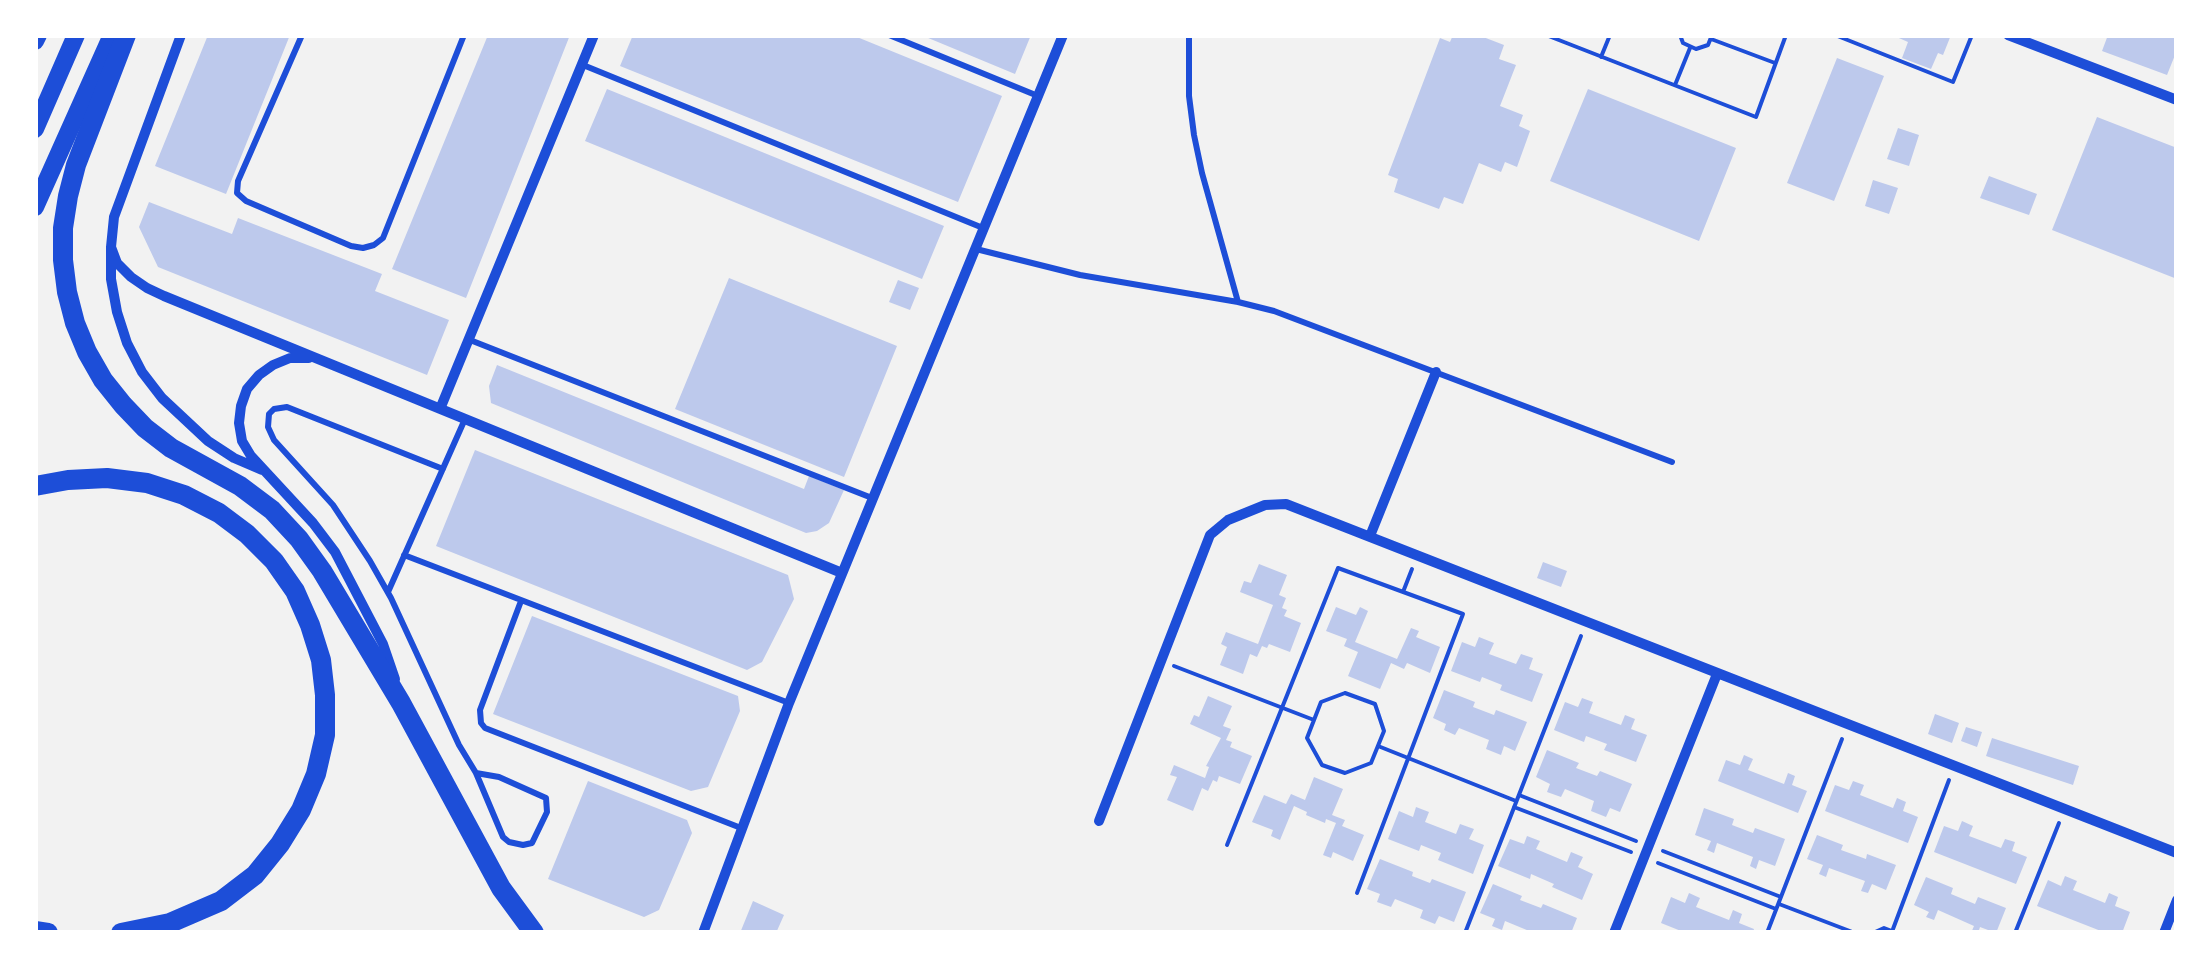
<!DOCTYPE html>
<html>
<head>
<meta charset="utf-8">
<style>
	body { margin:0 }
	#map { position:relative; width:2212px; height:968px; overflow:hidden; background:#f2f2f2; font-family:"Roboto Serif",serif }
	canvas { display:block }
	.frame { position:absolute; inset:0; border:38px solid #fff; pointer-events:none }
</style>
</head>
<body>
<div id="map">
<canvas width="2212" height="968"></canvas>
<div class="frame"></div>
</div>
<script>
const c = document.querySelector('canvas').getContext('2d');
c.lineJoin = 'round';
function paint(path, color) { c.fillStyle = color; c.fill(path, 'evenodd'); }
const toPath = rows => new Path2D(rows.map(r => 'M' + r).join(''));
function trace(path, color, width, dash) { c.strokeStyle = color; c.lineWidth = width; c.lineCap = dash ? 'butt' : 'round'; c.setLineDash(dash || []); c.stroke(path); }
paint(toPath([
	[208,35,290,35,226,194,155,166],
	[488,35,570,35,466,298,392,269],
	[633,35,852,35,1002,96,958,202,620,66],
	[921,35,1031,35,1015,74],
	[1453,35,1478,35,1504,45,1499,59,1516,65,1500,106,1523,115,1519,126,1530,131,1517,167,1505,162,1501,172,1479,163,1463,204,1444,197,1439,209,1394,192,1398,179,1388,175,1440,38,1450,42],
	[1892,35,1951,35,1943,55,1938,53,1931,69,1902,58,1908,42],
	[2108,35,2177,35,2177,50,2167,75,2102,51],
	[1837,58,1884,76,1834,201,1787,183],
	[607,89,944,226,922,279,585,141],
	[1588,89,1736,148,1699,241,1550,181],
	[2097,117,2177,148,2177,279,2052,230],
	[1898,128,1919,135,1909,166,1887,159],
	[1989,176,2037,194,2029,215,1980,198],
	[1873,180,1898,188,1889,214,1865,206],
	[149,202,232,234,238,218,382,274,375,291,449,320,427,375,158,267,139,227],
	[729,278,897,346,844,477,675,409],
	[898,280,919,288,910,310,889,302],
	[497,365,804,489,809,476,844,490,829,523,817,531,806,533,491,403,489,386],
	[475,450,788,575,794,599,762,662,747,670,436,546],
	[1543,562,1567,571,1561,587,1537,578],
	[1259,564,1287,575,1279,595,1286,598,1282,608,1287,610,1284,616,1301,623,1290,652,1269,644,1267,648,1262,646,1257,657,1250,654,1243,674,1220,665,1227,647,1221,644,1226,632,1258,644,1273,605,1240,592,1244,581,1251,583],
	[1336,607,1356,615,1360,607,1368,611,1355,642,1397,659,1411,628,1419,631,1416,637,1440,647,1430,673,1407,663,1404,669,1391,663,1380,689,1348,676,1358,652,1344,646,1347,639,1326,631],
	[532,616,738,696,740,711,708,787,691,791,493,714],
	[1479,637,1494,643,1489,654,1516,664,1521,654,1533,658,1529,669,1543,674,1532,702,1500,690,1502,685,1482,677,1480,682,1451,671,1462,642,1475,647],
	[1444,690,1475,702,1473,707,1494,715,1496,710,1527,722,1515,751,1504,746,1501,755,1486,749,1489,740,1459,728,1455,735,1444,730,1446,724,1433,718],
	[1208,696,1232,706,1223,726,1231,729,1226,740,1232,742,1230,747,1252,756,1240,784,1219,776,1217,782,1213,780,1208,791,1202,788,1193,811,1167,800,1177,777,1170,775,1174,765,1205,778,1209,767,1206,766,1221,738,1190,724,1194,715,1199,717],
	[1582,698,1593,702,1589,713,1621,725,1625,715,1635,719,1631,729,1647,735,1636,762,1604,750,1607,744,1586,736,1584,742,1554,730,1565,702,1578,707],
	[1935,714,1959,723,1952,743,1928,734],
	[1966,727,1982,732,1977,747,1961,741],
	[1992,738,2079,766,2073,785,1986,756],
	[1547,750,1579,763,1576,768,1597,776,1600,771,1632,784,1620,812,1610,808,1606,817,1591,811,1594,801,1565,789,1561,797,1547,792,1550,784,1536,777],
	[1744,755,1753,759,1748,770,1784,784,1788,773,1795,776,1792,785,1807,791,1798,813,1718,781,1726,760,1740,765],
	[1314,777,1343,789,1332,815,1345,820,1342,826,1364,835,1353,861,1333,852,1331,858,1323,855,1336,823,1326,819,1325,823,1306,815,1307,812,1294,806,1280,840,1271,836,1273,830,1252,822,1264,795,1286,804,1291,794,1305,800],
	[588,781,687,820,692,833,659,910,644,917,548,879],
	[1853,781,1864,785,1860,795,1893,808,1897,798,1906,802,1903,811,1918,817,1908,843,1825,811,1835,785,1849,790],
	[1416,807,1429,812,1425,822,1456,834,1460,824,1474,829,1469,839,1484,845,1473,874,1438,860,1441,853,1421,845,1419,851,1388,839,1399,811,1413,817],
	[1704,808,1734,819,1732,825,1753,833,1755,828,1785,839,1775,866,1759,860,1756,869,1750,866,1753,857,1717,843,1714,853,1707,850,1711,841,1695,835],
	[1962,821,1973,826,1969,836,2001,848,2005,839,2015,842,2012,851,2027,857,2016,884,1934,852,1944,826,1958,831],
	[1817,835,1843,845,1841,850,1866,859,1867,854,1896,865,1886,890,1872,884,1868,893,1861,891,1865,881,1829,868,1826,877,1819,874,1823,865,1807,859],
	[1527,836,1540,841,1536,849,1567,862,1571,852,1583,857,1578,867,1593,874,1582,900,1552,887,1554,884,1531,874,1530,879,1498,866,1510,839,1524,844],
	[1380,859,1413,872,1412,876,1430,883,1432,879,1466,892,1454,922,1439,916,1435,924,1420,918,1423,910,1395,899,1391,907,1377,902,1380,894,1367,889],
	[2065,876,2077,881,2073,890,2105,903,2109,893,2118,897,2115,906,2130,912,2122,933,2106,933,2037,906,2048,880,2061,886],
	[1926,877,1953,888,1951,894,1975,904,1978,897,2006,908,1996,933,1980,927,1978,933,1971,933,1974,926,1938,910,1934,920,1926,917,1929,912,1914,905],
	[1493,884,1522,896,1520,900,1541,908,1543,904,1577,918,1571,933,1534,933,1505,921,1502,930,1492,926,1495,919,1480,913],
	[1689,893,1700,898,1696,907,1729,920,1733,910,1742,914,1739,923,1754,929,1753,933,1686,933,1661,923,1671,897,1685,903],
	[753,901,784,915,776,933,740,933]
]), '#bdc9ec');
trace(toPath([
	[1546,35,1756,117,1786,35],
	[1680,35,1683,43,1696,49,1708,45,1712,35],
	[1835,35,1953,82,1972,35],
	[1711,39,1775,63],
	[1601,57,1610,35],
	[1675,85,1690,48],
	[1403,592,1412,569],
	[1174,666,1314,720],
	[1345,693,1375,704,1384,731,1371,763,1345,773,1322,765,1307,738,1321,702,1345,693],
	[1378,746,1516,801],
	[1519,795,1636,841],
	[1514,807,1631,852],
	[1227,845,1338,568,1463,614,1357,893],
	[1663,851,1781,897],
	[1658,863,1776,909],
	[1779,904,1855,933],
	[1893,929,1949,780],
	[1465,933,1581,636],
	[1767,933,1842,739],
	[1873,933,1884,928,1897,933],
	[2015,933,2059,823]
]), '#1d4ed8', 4);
trace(toPath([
	[302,35,238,181,237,193,246,201,351,246,363,248,374,245,383,238,464,35],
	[889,35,1038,96],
	[1189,35,1189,96,1194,135,1202,173,1238,302],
	[583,65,983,228],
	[976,249,1080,275,1238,302,1274,311,1672,462],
	[470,340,872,498],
	[443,469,287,407,274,409,269,414,268,427,274,440,333,505,370,561,391,598,459,745,476,773],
	[404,555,789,703],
	[388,592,465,419],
	[521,601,480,710,481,723,485,728,741,828],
	[476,773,499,777,546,798,547,812,532,843,523,845,509,842,503,837,476,773]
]), '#1d4ed8', 6);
trace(toPath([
	[181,35,114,217,111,247,111,279,117,312,127,343,142,372,162,398,208,441,234,458,262,470],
	[2008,35,2177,100],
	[111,247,117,263,131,277,147,288,164,296,842,573],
	[309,358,290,358,273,365,259,375,247,389,241,406,239,423,242,441,251,456,313,523,335,552,383,644,395,679],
	[440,409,594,35],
	[1370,536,1436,372],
	[1099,821,1210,535,1228,520,1265,505,1286,504,2177,853],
	[703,933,789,703,1063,35],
	[1614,933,1717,674],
	[2164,933,2177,900]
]), '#1d4ed8', 10);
trace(toPath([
	[35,41,38,35],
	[35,129,76,35],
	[35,207,112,35]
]), '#1d4ed8', 18);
trace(toPath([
	[126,35,76,165,68,196,63,228,63,260,67,292,75,323,87,352,103,380,123,405,145,428,171,448,240,486,272,510,299,539,322,571,401,703,501,888,534,933],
	[35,486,68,480,107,478,147,483,184,495,219,513,247,534,274,561,295,591,310,625,321,660,325,695,325,735,316,774,301,810,280,844,255,875,221,901,170,923,121,933],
	[35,931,48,933]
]), '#1d4ed8', 20);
</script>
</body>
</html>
